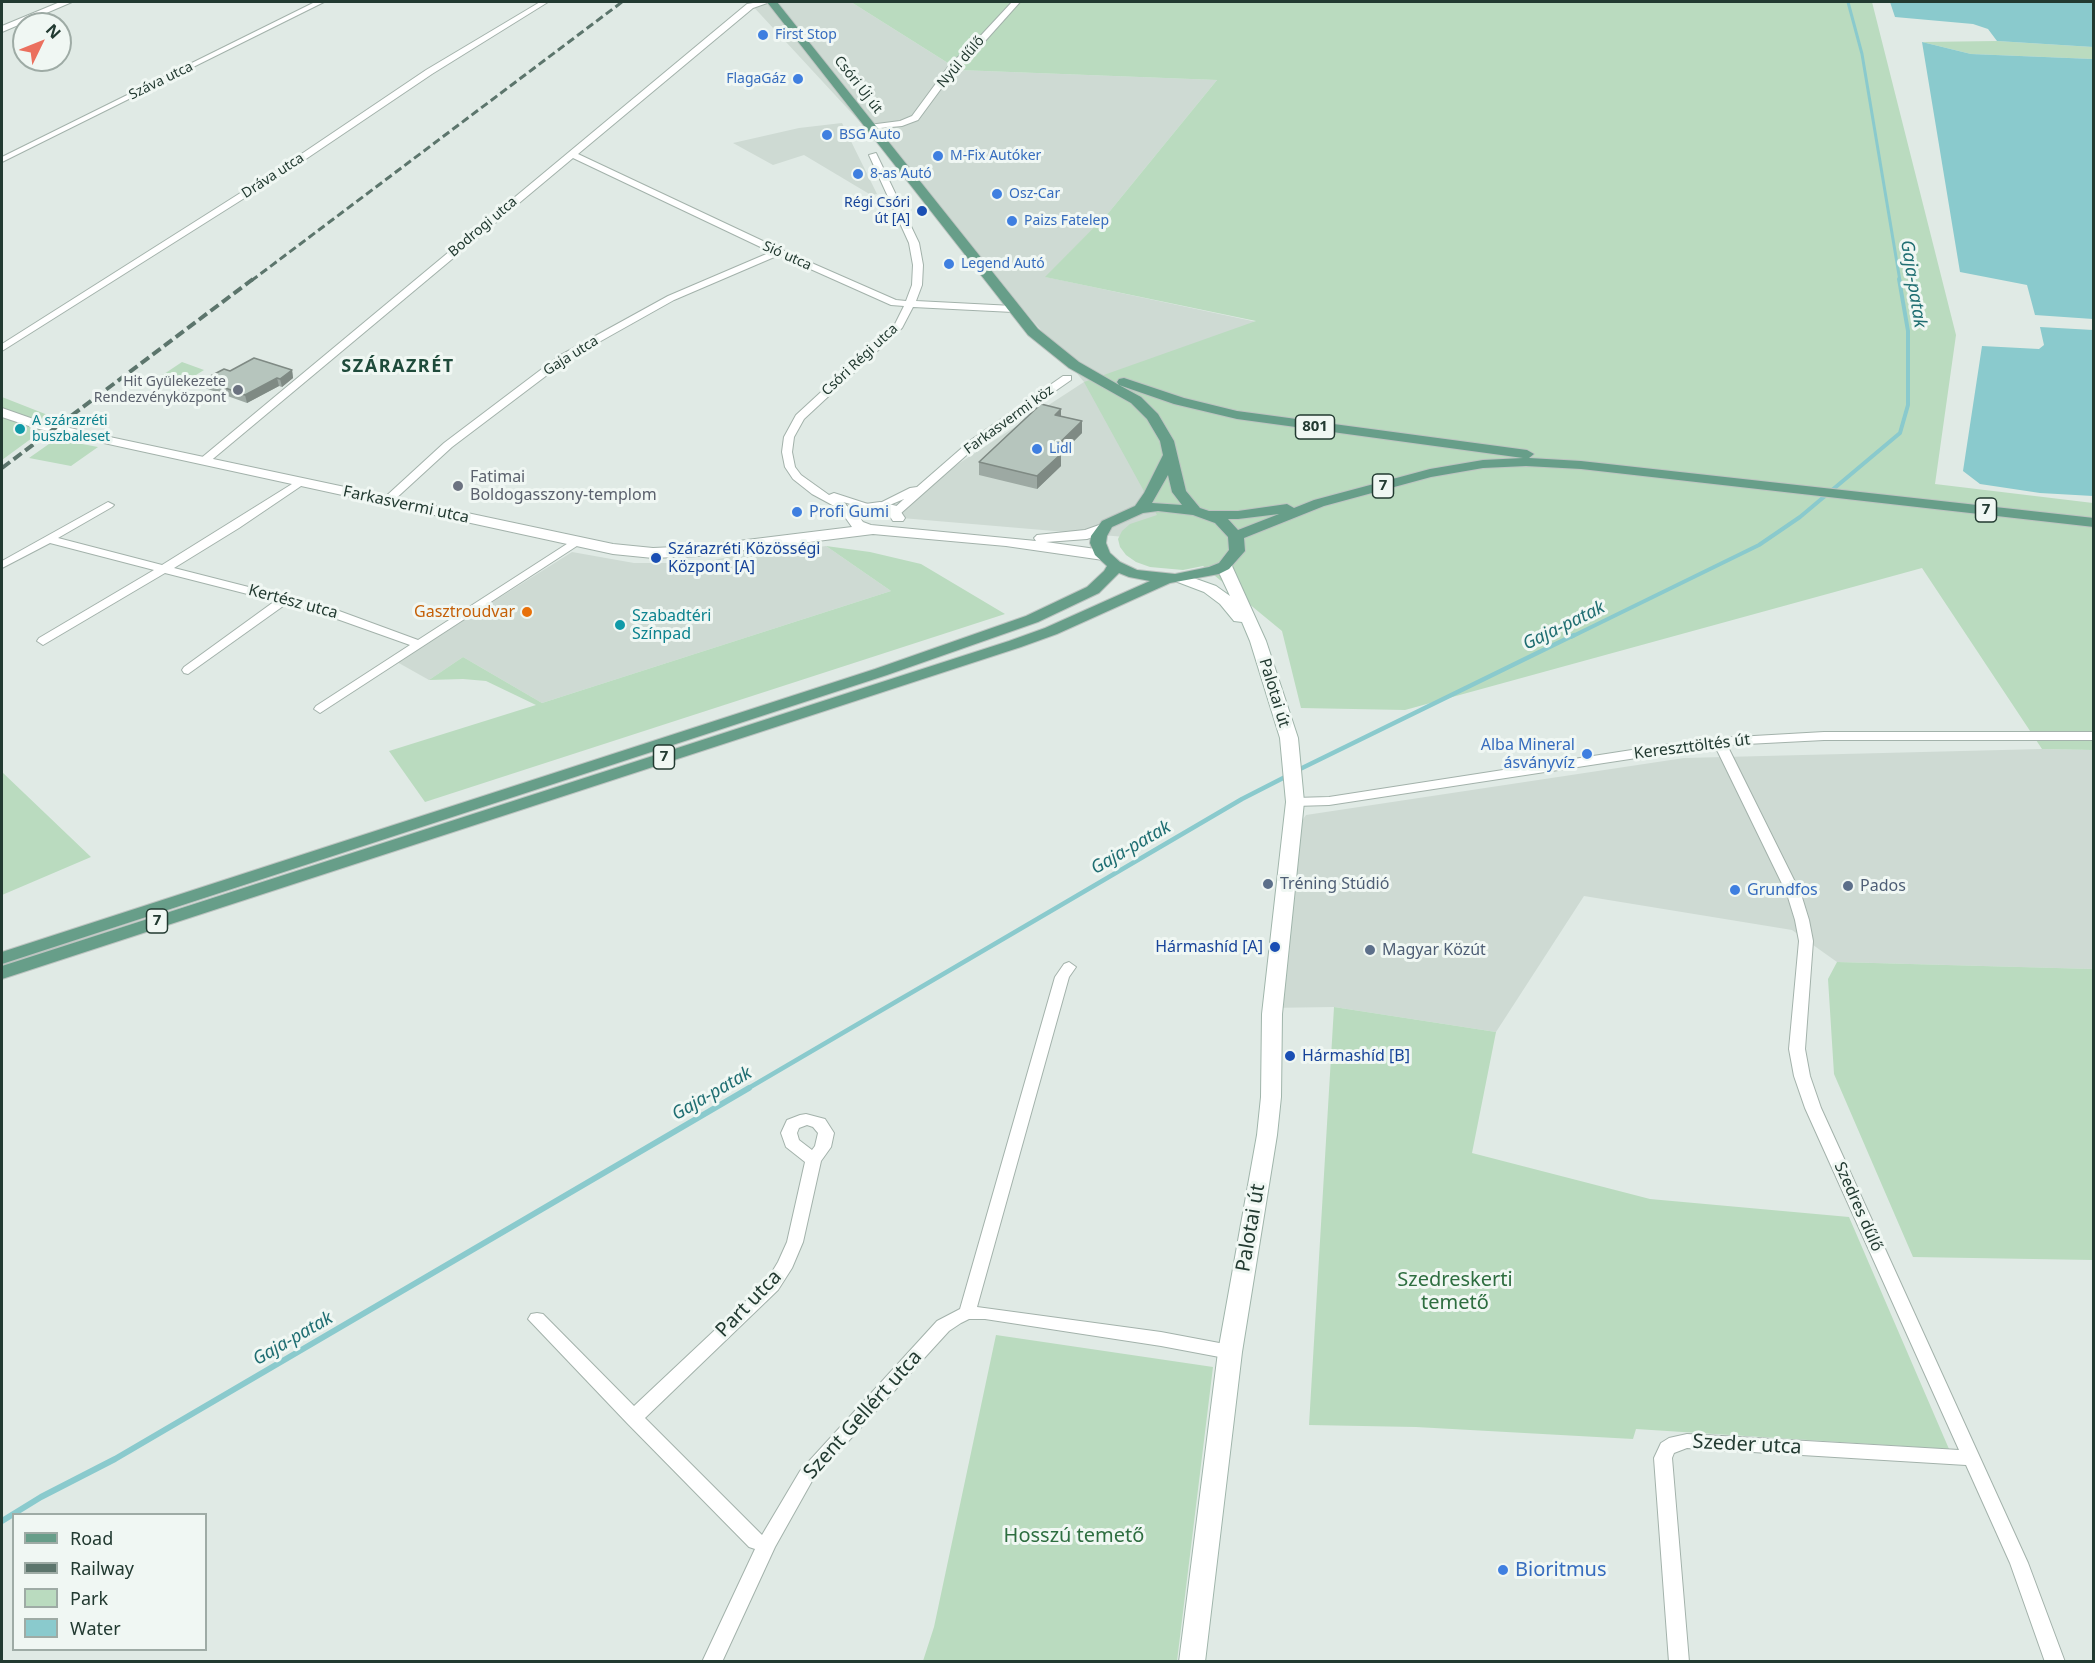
<!DOCTYPE html>
<html>
<head>
<meta charset="utf-8">
<style>
	body { margin:0 }
	#map { position:relative; width:2095px; height:1663px; overflow:hidden; background:#e0eae5; font-family:"Noto Sans",sans-serif }
	canvas { display:block }
	.frame { position:absolute; inset:0; border:3px solid #223a31; pointer-events:none }
	.legend { position:absolute; left:12px; top:1513px; width:195px; height:138px; box-sizing:border-box; background:#f0f7f3; border:2px solid #9eaba5; margin:0; padding:8px 10px; list-style:none; font-size:18px; color:#223a31 }
	.legend li { display:flex; align-items:center; gap:12px; height:30px }
	.legend b { width:30px; border:2px solid #9eaba5 }
	.north { position:absolute; left:12px; top:12px; width:60px; height:60px; box-sizing:border-box; background:#f0f7f3; border:2px solid #9eaba5; border-radius:50%; rotate:47deg; font-size:16px; font-weight:700; line-height:24px; text-align:center; color:#223a31 }
	.north::after { content:''; display:block; margin:auto; width:21px; height:27px; background:#eb705e; clip-path:polygon(50% 0,100% 100%,50% 72%,0 100%) }
</style>
</head>
<body>
<div id="map">
<canvas width="2095" height="1663"></canvas>
<div class="frame"></div>
<ul class="legend">
<li><b style="height:8px;background:#679e89"></b>Road</li>
<li><b style="height:8px;background:#5c756c"></b>Railway</li>
<li><b style="height:16px;background:#badbbf"></b>Park</li>
<li><b style="height:16px;background:#8acacd"></b>Water</li>
</ul>
<div class="north">N</div>
</div>
<script>
const c = document.querySelector('canvas').getContext('2d');
c.lineJoin = 'round';
function paint(path, color) { c.fillStyle = color; c.fill(path, 'evenodd'); }
const toPath = rows => new Path2D(rows.map(r => 'M' + r).join(''));
function trace(path, color, width, dash) { c.strokeStyle = color; c.lineWidth = width; c.lineCap = dash ? 'butt' : 'round'; c.setLineDash(dash || []); c.stroke(path); }
function label(font, color, halo, rows, align = 'center') {
  c.font = font + ' "Noto Sans",sans-serif'; c.lineWidth = 6; c.setLineDash([]); c.textBaseline = 'middle'; c.strokeStyle = halo; c.fillStyle = color; for (const [text, x, y, turn = 0] of rows) {
    c.save(); c.translate(x, y); c.rotate((+turn || 0) * Math.PI / 180); c.textAlign = isNaN(turn) ? turn : align; if (halo) c.strokeText(text, 0, 0); c.fillText(text, 0, 0); c.restore();
  }
}
paint(toPath([
	[749,2,851,2,959,70,1217,80,1110,211,1046,277,1257,322,1172,541,878,516,1084,382,1047,337,860,122],
	[842,123,877,194,871,195,804,155,773,165,733,143,799,128],
	[793,544,812,548,826,546,891,591,542,703,463,657,429,680,397,662,572,552,634,563,702,563,765,548],
	[2042,749,2093,750,2093,969,1837,962,1792,930,1584,896,1496,1032,1334,1007,1265,1008,1284,846,1306,815,1684,758]
]), '#cedad3');
paint(toPath([
	[851,2,1872,2,1956,335,1935,484,2093,503,2093,750,2042,749,1922,568,1405,710,1301,708,1282,631,1203,566,1183,570,1150,567,1136,562,1126,555,1120,547,1118,539,1122,531,1130,524,1157,515,1084,382,1256,321,1045,277,1110,211,1217,80,959,70],
	[1997,41,2093,47,2093,59,1971,54,1922,42],
	[182,362,204,370,180,385,158,378],
	[2,397,58,419,2,460],
	[56,439,98,447,71,466,29,458],
	[826,546,870,552,921,564,1005,614,425,802,389,751,536,705,486,681,463,679,429,680,463,657,542,703,891,591],
	[2,772,91,857,2,895],
	[1837,962,2093,969,2093,1260,1913,1257,1834,1074,1828,979],
	[1334,1007,1496,1032,1472,1153,1650,1199,1849,1217,1949,1449,1636,1429,1633,1439,1416,1427,1309,1425],
	[996,1335,1213,1367,1177,1661,923,1661,934,1627]
]), '#badbbf');
paint(toPath([
	[1890,2,2093,2,2093,47,1997,41,1988,29,1973,24,1895,17],
	[1922,42,1971,54,2093,59,2093,319,2035,315,2027,285,1960,272],
	[2040,327,2093,330,2093,496,2040,493,1980,484,1963,471,1982,346,2039,349,2044,345]
]), '#8acacd');
trace(toPath([
	[1848,2,1862,54,1900,281]
]), '#8acacd', 3);
trace(toPath([
	[1571,637,1759,545,1800,517,1900,433,1908,405,1908,331,1899,279]
]), '#8acacd', 4);
trace(toPath([
	[1296,771,1574,635],
	[747,1089,1242,799,1289,775]
]), '#8acacd', 4.5);
trace(toPath([
	[2,1521,41,1497,115,1459,749,1088]
]), '#8acacd', 6);
const minor = toPath([
	[315,2,324,2,2,162,2,157,315,2],
	[540,2,548,2,432,74,300,163,2,351,2,344,294,159,426,70,540,2],
	[759,2,770,2,753,8,578,154,782,250,896,300,906,301,912,285,913,265,909,243,869,155,876,153,919,243,923,265,922,285,916,301,1013,306,1018,309,1013,312,913,307,902,328,804,419,794,437,792,452,795,467,801,475,829,495,834,493,874,506,910,488,917,487,971,440,1063,376,1071,376,1071,380,979,444,900,514,892,514,890,512,904,499,880,509,874,506,869,509,843,502,858,517,856,519,848,519,836,507,812,494,793,479,785,467,782,452,784,437,796,415,895,324,904,306,891,305,779,255,674,300,567,360,452,447,392,502,384,502,384,498,444,443,559,356,668,296,771,252,573,158,208,463,200,463,200,459,747,4,759,2],
	[1012,2,1020,2,978,49,957,67,918,120,902,126,869,129,869,125,900,121,912,116,951,63,972,45,1012,2],
	[300,479,305,482,304,484,239,528,174,568,331,608,418,640,573,540,577,539,583,542,320,713,314,709,316,706,410,645,323,614,286,604,188,674,184,673,182,670,184,667,275,601,165,573,43,645,37,641,39,638,154,570,50,543,2,568,2,561,108,502,114,505,112,507,58,538,162,565,300,479],
	[1824,732,2094,732,2094,740,1824,740,1727,745,1801,894,1809,920,1813,941,1805,1049,1810,1076,1821,1108,2028,1563,2065,1662,2045,1662,2010,1563,1966,1465,1687,1448,1674,1453,1672,1458,1689,1662,1669,1662,1654,1458,1661,1443,1669,1438,1687,1434,1959,1450,1805,1108,1794,1076,1789,1049,1799,941,1795,920,1787,894,1715,746,1329,805,1295,806,1288,802,1295,798,1329,797,1664,745,1719,738,1824,732],
	[1069,962,1076,967,1069,977,977,1307,1161,1332,1230,1345,1236,1347,1239,1352,1236,1357,1230,1359,1161,1346,985,1319,969,1319,961,1323,949,1331,812,1481,775,1547,722,1662,702,1662,755,1549,749,1547,627,1423,528,1319,531,1314,537,1313,543,1314,634,1406,766,1282,778,1262,787,1242,805,1162,786,1147,781,1133,787,1120,800,1115,806,1114,825,1119,834,1133,831,1147,821,1161,803,1242,792,1268,778,1290,645,1418,762,1535,800,1471,937,1321,960,1309,1055,977,1064,964,1069,962],
	[807,1125,813,1127,818,1133,815,1146,812,1150,799,1140,797,1133,799,1128,807,1125]
]);
const tertiary = toPath([
	[60,2,72,2,2,32,2,26,60,2],
	[2,408,39,421,105,436,613,544,653,548,698,546,852,527,845,517,847,514,858,505,880,502,897,506,905,518,903,521,893,521,887,512,880,510,867,512,860,518,863,522,871,525,1036,541,1034,538,1037,535,1085,530,1102,524,1107,526,1110,529,1107,532,1087,539,1046,542,1103,550,1111,555,1103,560,1006,546,873,534,698,556,653,558,613,554,35,428,2,417,2,408]
]);
const secondary = toPath([
	[1224,561,1232,566,1266,641,1298,738,1304,802,1282,1014,1281,1097,1277,1135,1242,1352,1205,1662,1179,1662,1218,1352,1257,1135,1261,1097,1262,1014,1286,802,1280,738,1250,641,1242,622,1234,621,1220,604,1204,592,1175,581,1172,578,1180,573,1185,575,1216,586,1230,596,1216,566,1224,561]
]);
const primary = toPath([
	[767,2,777,2,1038,329,1079,362,1119,385,1117,382,1119,379,1124,378,1184,398,1237,411,1527,450,1534,454,1529,458,1581,461,2094,518,2094,527,1581,469,1526,466,1483,468,1431,477,1324,506,1244,538,1245,551,1229,569,1219,574,1170,583,1057,634,1021,647,2,979,2,966,1009,641,1045,628,1150,581,1129,577,1119,573,1099,593,1038,622,887,675,2,964,2,952,875,669,1026,616,1087,587,1104,571,1107,566,1095,555,1090,543,1091,536,1102,521,1135,506,1144,493,1163,455,1160,441,1147,419,1131,403,1069,368,1028,335,767,2],
	[1119,385,1174,404,1237,419,1523,458,1483,460,1430,469,1314,500,1294,508,1287,504,1238,511,1209,511,1200,508,1186,491,1174,441,1158,414,1141,397,1119,385],
	[1168,475,1172,492,1182,505,1152,503,1168,475],
	[1158,511,1193,515,1215,523,1228,537,1229,550,1219,563,1209,567,1175,574,1137,570,1120,562,1110,553,1106,543,1107,536,1112,527,1143,513,1158,511],
	[1279,514,1238,530,1228,519,1238,519,1279,514]
]);
trace(minor, '#a3b2ab', 2);
trace(tertiary, '#a3b2ab', 2);
trace(secondary, '#a0b5ab', 2);
trace(primary, '#bdc4c1', 2);
paint(minor, '#fff');
paint(tertiary, '#fff');
paint(secondary, '#fff');
paint(primary, '#679e89');
trace(toPath([
	[251,281,622,2]
]), '#5c756c', 3, [8, 4]);
trace(toPath([
	[2,468,253,279]
]), '#5c756c', 4, [10, 4.5]);
paint(toPath([
	[292,370,293,378,282,387,279,386,247,403,205,388,203,380,230,371],
	[1061,416,1082,421,1082,433,1061,454,1061,466,1037,489,979,475,979,462]
]), '#9da9a3');
paint(toPath([
	[292,370,293,378,282,387,280,379],
	[277,378,279,386,247,403,245,395],
	[1061,409,1061,421,1055,415],
	[1082,421,1082,433,1061,454,1061,466,1037,489,1037,476,1051,451]
]), '#7f8a84');
const building = toPath([
	[254,358,292,370,280,379,277,378,245,395,203,380,224,369,230,371,254,358],
	[1041,404,1061,409,1055,415,1082,421,1051,451,1061,454,1037,476,979,462,1041,404]
]);
paint(building, '#b6c5bd');
trace(building, '#7f8a84', 1.5);
for (const [x, y, r, color] of [
	[763,35,6,"#3f7fe0"],
	[798,79,6,"#3f7fe0"],
	[827,135,6,"#3f7fe0"],
	[938,156,6,"#3f7fe0"],
	[858,174,6,"#3f7fe0"],
	[997,194,6,"#3f7fe0"],
	[922,211,6,"#1a4fb4"],
	[1012,221,6,"#3f7fe0"],
	[949,264,6,"#3f7fe0"],
	[238,390,6,"#6b7280"],
	[20,429,6,"#0f9aa8"],
	[1037,449,6,"#3f7fe0"],
	[458,486,6,"#6b7280"],
	[797,512,6,"#3f7fe0"],
	[656,558,6,"#1a4fb4"],
	[527,612,6,"#e8710a"],
	[620,625,6,"#0f9aa8"],
	[1587,754,6,"#3f7fe0"],
	[1268,884,6,"#5c6f8a"],
	[1848,886,6,"#5c6f8a"],
	[1735,890,6,"#3f7fe0"],
	[1275,947,6,"#1a4fb4"],
	[1370,950,6,"#5c6f8a"],
	[1290,1056,6,"#1a4fb4"],
	[1503,1570,6,"#3f7fe0"]
]) { const dot = new Path2D(); dot.arc(x, y, r, 0, 2 * Math.PI); c.fillStyle = color; c.fill(dot); trace(dot, '#f0f7f3', 2); }
label('14px', '#366cbe', '#f0f7f3', [
	["First Stop",775,35],
	["FlagaGáz",786,79,"right"],
	["BSG Auto",839,135],
	["M-Fix Autóker",950,156],
	["8-as Autó",870,174],
	["Osz-Car",1009,194],
	["Paizs Fatelep",1024,221],
	["Legend Autó",961,264],
	["Lidl",1049,449]
], 'left');
label('14px', '#223a31', '#f0f7f3', [
	["Nyúl dűlő",961,62,-49],
	["Száva utca",161,81,-26],
	["Csóri Új út",858,85,52],
	["Dráva utca",273,176,-33],
	["Bodrogi utca",483,227,-40],
	["Sió utca",787,256,24],
	["Gaja utca",571,356,-32],
	["Csóri Régi utca",860,360,-43],
	["Farkasvermi köz",1009,420,-36]
]);
label('14px', '#164399', '#f0f7f3', [
	["Régi Csóri",910,203],
	["út [A]",910,219]
], 'right');
label('14px', '#5b616d', '#f0f7f3', [
	["Hit Gyülekezete",226,382],
	["Rendezvényközpont",226,398]
], 'right');
label('14px', '#0d838f', '#f0f7f3', [
	["A szárazréti",32,421],
	["buszbaleset",32,437]
], 'left');
for (const [x, y, w] of [
	[1315,427,39],
	[1383,486,21],
	[1986,510,21],
	[664,757,21],
	[157,921,21]
]) { const box = new Path2D(); box.roundRect(x - w / 2, y - 12, w, 24, 4.5); c.fillStyle = '#f0f7f3'; c.fill(box); trace(box, '#223a31', 1.5); }
label('bold 15px', '#223a31', null, [
	["801",1315,427],
	["7",1383,486],
	["7",1986,510],
	["7",664,757],
	["7",157,921]
]);
label('16px', '#5b616d', '#f0f7f3', [
	["Fatimai",470,477],
	["Boldogasszony-templom",470,495]
], 'left');
label('16px', '#223a31', '#f0f7f3', [
	["Farkasvermi utca",406,505,12],
	["Kertész utca",293,602,15],
	["Palotai út",1274,693,73],
	["Kereszttöltés út",1692,747,-7],
	["Szedres dűlő",1858,1207,66]
]);
label('16px', '#366cbe', '#f0f7f3', [
	["Profi Gumi",809,512],
	["Alba Mineral",1575,745,"right"],
	["ásványvíz",1575,763,"right"],
	["Grundfos",1747,890]
], 'left');
label('16px', '#164399', '#f0f7f3', [
	["Szárazréti Közösségi",668,549],
	["Központ [A]",668,567],
	["Hármashíd [A]",1263,947,"right"],
	["Hármashíd [B]",1302,1056]
], 'left');
label('16px', '#c56008', '#f0f7f3', [
	["Gasztroudvar",515,612]
], 'right');
label('16px', '#0d838f', '#f0f7f3', [
	["Szabadtéri",632,616],
	["Színpad",632,634]
], 'left');
label('16px', '#4e5e75', '#f0f7f3', [
	["Tréning Stúdió",1280,884],
	["Pados",1860,886],
	["Magyar Közút",1382,950]
], 'left');
label('italic 18px', '#1f6e72', '#f0f7f3', [
	["Gaja-patak",1913,284,81],
	["Gaja-patak",1564,626,-26],
	["Gaja-patak",1131,848,-30],
	["Gaja-patak",712,1094,-30],
	["Gaja-patak",293,1339,-30]
]);
c.letterSpacing = '1.5px';
label('bold 18px', '#1f4b3b', '#f0f7f3', [
	["SZÁRAZRÉT",398,367]
]);
c.letterSpacing = '0px';
label('20px', '#223a31', '#f0f7f3', [
	["Palotai út",1251,1228,-80],
	["Part utca",749,1304,-46],
	["Szent Gellért utca",863,1415,-48],
	["Szeder utca",1747,1445,3]
]);
label('20px', '#2e6e40', '#f0f7f3', [
	["Szedreskerti",1455,1280],
	["temető",1455,1303],
	["Hosszú temető",1074,1536]
]);
label('20px', '#366cbe', '#f0f7f3', [
	["Bioritmus",1515,1570]
], 'left');
</script>
</body>
</html>
